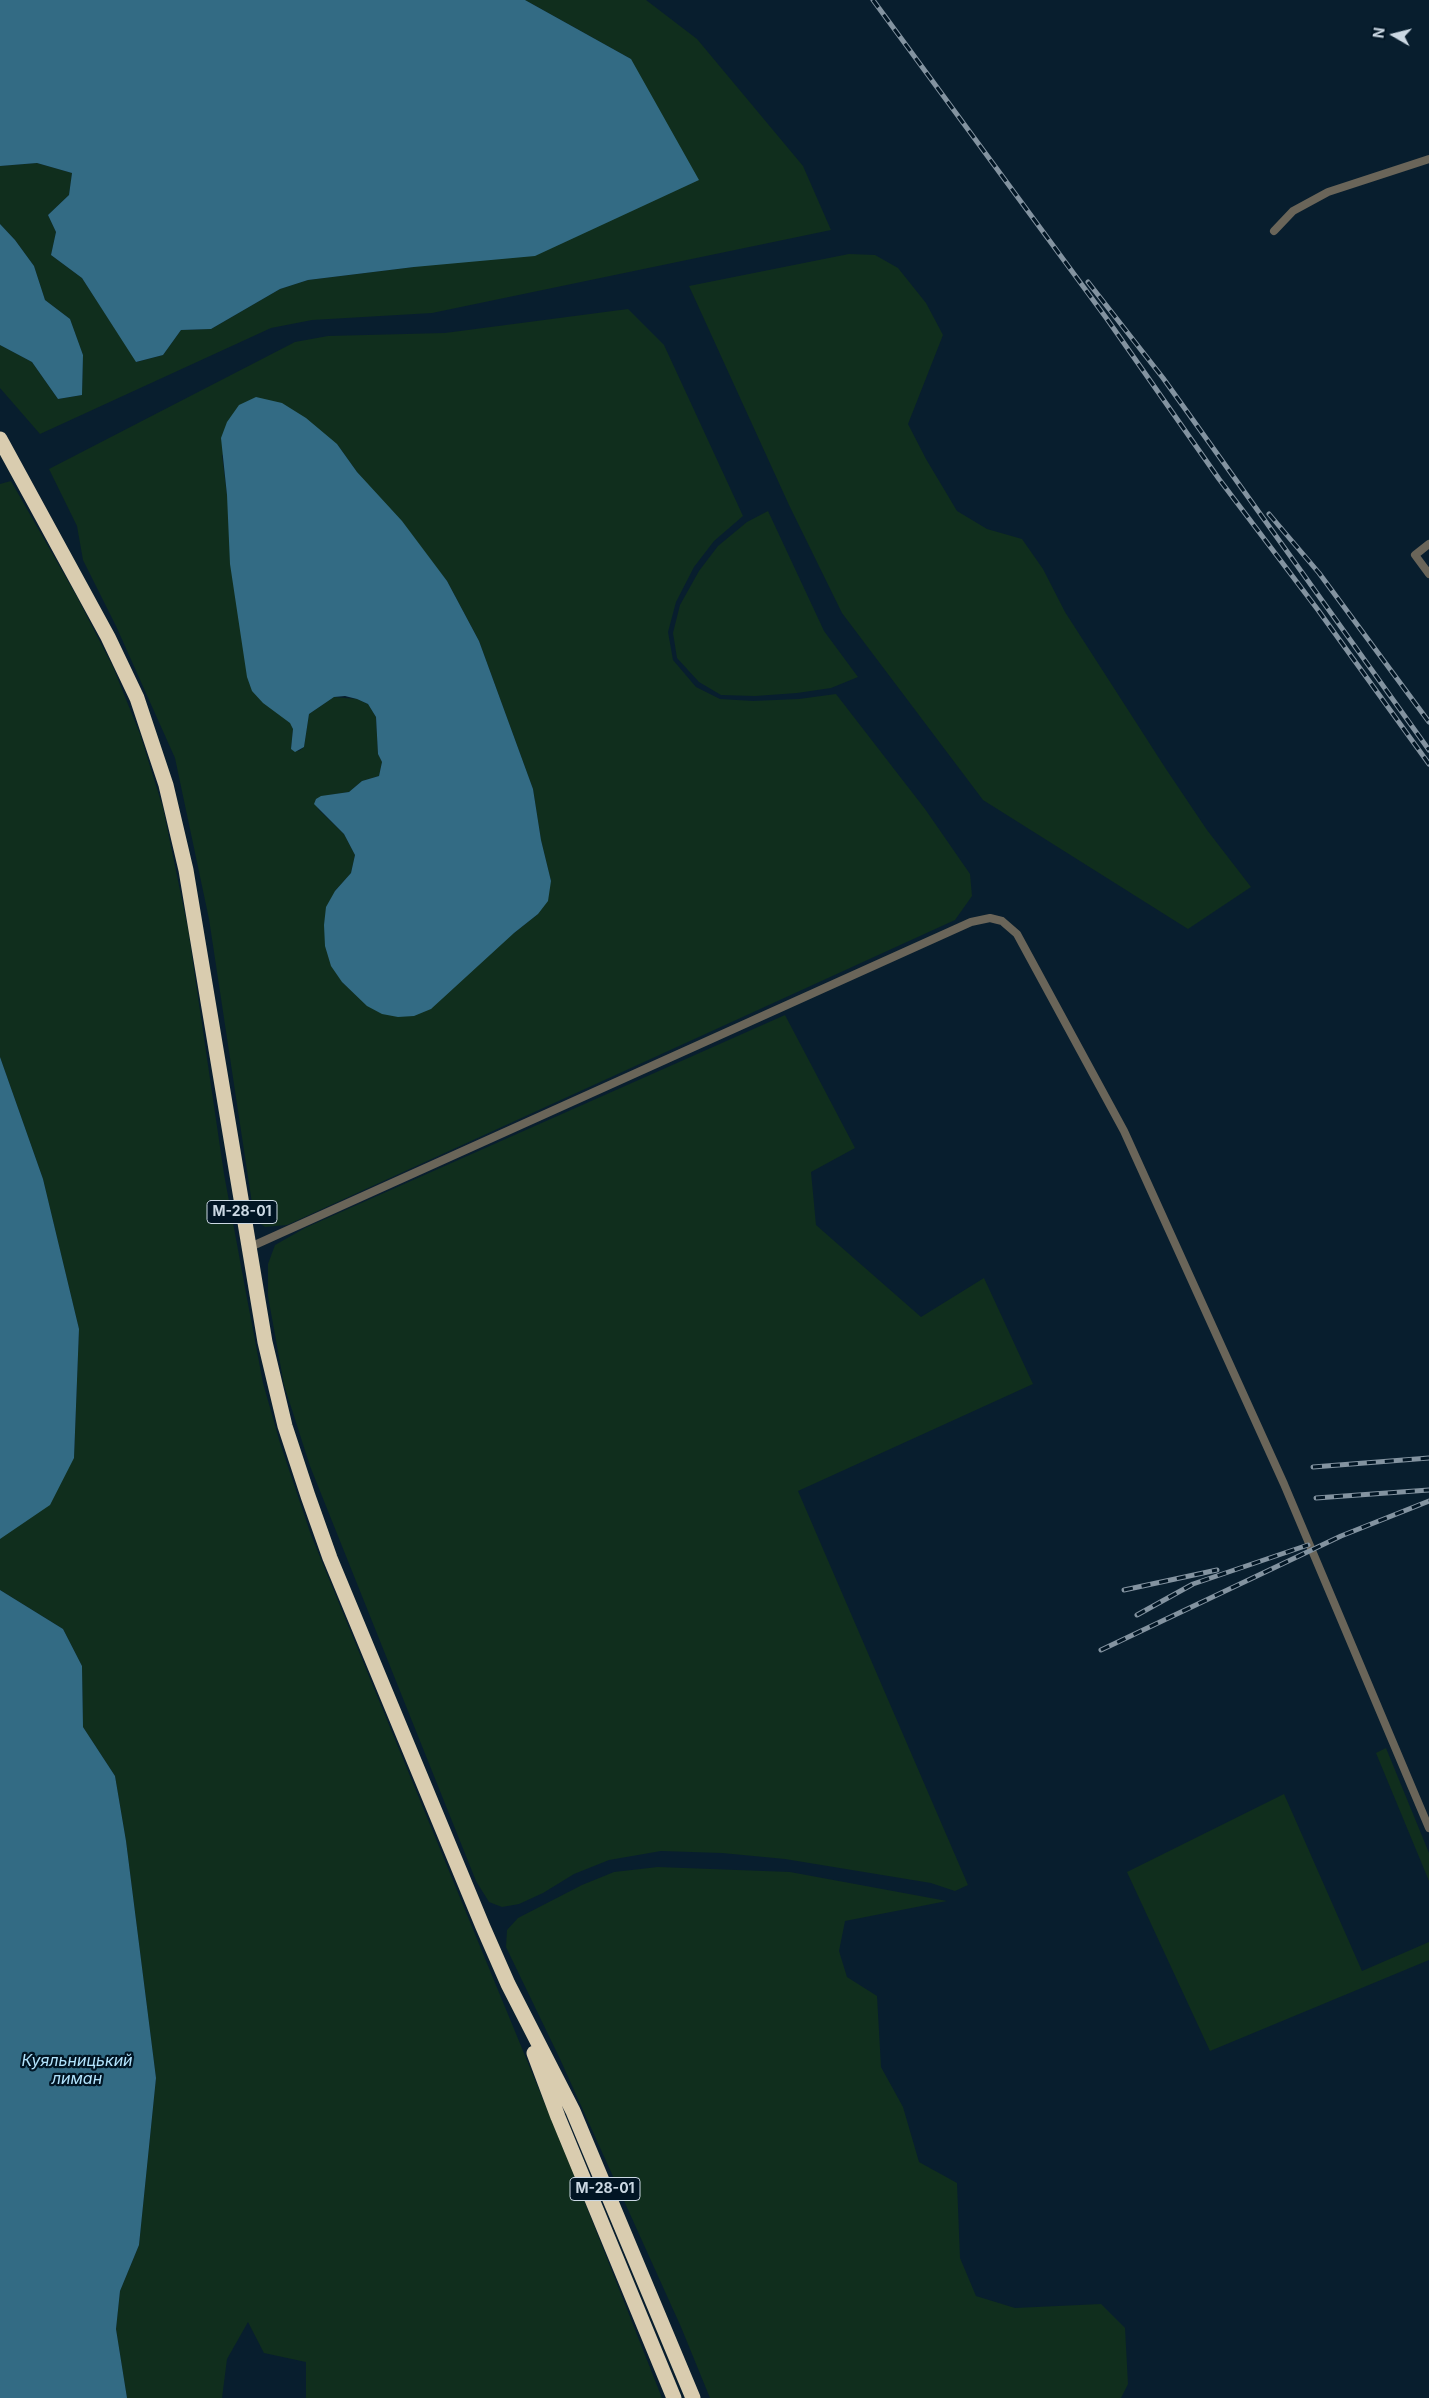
<!DOCTYPE html>
<html>
<head>
<meta charset="utf-8">
<style>
	body { margin:0 }
	#map { position:relative; width:1429px; height:2398px; overflow:hidden; background:#081e2e; font-family:Inter,sans-serif }
	canvas { display:block }
	.north { position:absolute; left:1369px; top:10px; width:50px; height:50px; -webkit-text-stroke:4px #011524; paint-order:stroke; rotate:278deg; font-size:14px; font-weight:700; line-height:20px; text-align:center; color:#cbd8e3 }
	.north::after { content:''; display:block; margin:auto; width:18px; height:22px; background:#cbd8e3; clip-path:polygon(50% 0,100% 100%,50% 72%,0 100%) }
</style>
</head>
<body>
<div id="map">
<canvas width="1429" height="2398"></canvas>
<div class="north">N</div>
</div>
<script>
const c = document.querySelector('canvas').getContext('2d');
c.lineJoin = 'round';
function paint(path, color) { c.fillStyle = color; c.fill(path, 'evenodd'); }
const toPath = rows => new Path2D(rows.map(r => 'M' + r).join(''));
function trace(path, color, width, dash) { c.strokeStyle = color; c.lineWidth = width; c.lineCap = dash ? 'butt' : 'round'; c.setLineDash(dash || []); c.stroke(path); }
function label(font, color, halo, rows, align = 'center') {
  c.font = font + ' Inter,sans-serif'; c.lineWidth = 4.5; c.setLineDash([]); c.textBaseline = 'middle'; c.strokeStyle = halo; c.fillStyle = color; for (const [text, x, y, turn = 0] of rows) {
    c.save(); c.translate(x, y); c.rotate((+turn || 0) * Math.PI / 180); c.textAlign = isNaN(turn) ? turn : align; if (halo) c.strokeText(text, 0, 0); c.fillText(text, 0, 0); c.restore();
  }
}
paint(toPath([
	[525,0,646,0,697,39,803,166,831,230,432,313,312,320,271,328,40,434,0,388,0,345,32,362,58,399,82,395,83,355,70,319,45,300,34,266,15,240,0,224,0,166,37,163,72,173,69,195,48,215,56,232,51,255,82,278,137,362,163,355,181,330,211,329,280,289,308,280,414,267,631,59],
	[849,254,875,255,898,268,926,303,943,335,908,424,926,459,957,511,987,529,1022,539,1043,569,1065,612,1166,769,1207,830,1251,887,1188,929,983,800,842,613,789,505,689,286],
	[628,309,664,345,743,516,714,541,694,567,676,602,668,632,673,660,696,687,720,699,753,701,799,699,836,694,925,809,970,874,972,896,955,920,287,1225,265,1227,258,1222,253,1210,209,919,175,758,116,626,83,560,77,526,49,469,295,342,328,336,445,333],
	[337,444,357,472,447,581,479,641,533,789,541,840,551,881,538,914,514,933,354,993,342,982,335,891,351,873,355,855,344,834,318,809,330,795,349,792,362,781,379,776,382,762,378,754,376,717,368,704,357,699,334,697,309,714,304,747,299,751,291,749,293,729,227,495,222,455],
	[11,481,77,597,113,667,140,734,163,808,188,929,224,1174,246,1293,263,1383,280,1443,311,1535,336,1596,572,2170,662,2398,306,2398,306,2362,264,2353,248,2322,227,2359,222,2398,127,2398,116,2329,120,2291,139,2245,156,2078,126,1841,115,1776,83,1727,82,1666,63,1629,0,1590,0,1539,74,1458,79,1329,43,1179,0,1057,0,484],
	[768,511,824,631,858,677,831,688,797,693,755,696,721,695,699,682,677,658,673,633,680,605,699,571,718,546,747,522],
	[785,1015,855,1148,811,1172,816,1225,921,1317,984,1278,1033,1384,798,1491,968,1885,955,1891,931,1883,785,1859,722,1853,661,1851,609,1860,574,1874,543,1893,519,1904,502,1907,489,1902,476,1881,310,1466,284,1385,268,1296,268,1264,275,1245,305,1228],
	[1386,1748,1429,1853,1429,1881,1376,1753],
	[1284,1794,1362,1971,1429,1942,1429,1960,1210,2051,1127,1872],
	[658,1867,790,1872,947,1901,845,1921,839,1951,847,1977,877,1996,881,2067,903,2107,919,2162,957,2183,960,2258,976,2296,1015,2308,1101,2304,1125,2328,1128,2384,1121,2398,710,2398,681,2327,560,2059,506,1947,507,1930,518,1918,582,1885,614,1872]
]), '#102e1d');
paint(toPath([
	[0,0,525,0,631,59,699,180,535,256,414,267,308,280,280,289,211,329,181,330,163,355,136,362,82,278,51,255,56,232,48,215,69,195,72,173,37,163,0,166],
	[0,224,15,240,34,266,45,300,70,319,83,355,82,395,58,399,32,362,0,345],
	[256,397,282,403,306,418,337,444,357,472,402,521,447,581,479,641,533,789,541,840,551,881,548,901,538,914,514,933,431,1009,414,1016,398,1017,382,1014,367,1006,342,982,331,966,325,946,324,925,326,907,335,891,351,873,355,855,344,834,314,804,316,799,321,796,349,792,362,781,379,776,382,762,378,754,376,717,368,704,357,699,345,696,334,697,309,714,304,747,295,752,291,749,293,729,290,723,263,703,252,691,247,677,230,564,227,495,221,438,227,422,239,405],
	[0,1057,43,1179,79,1329,74,1458,50,1505,0,1539],
	[0,1590,63,1629,82,1666,83,1727,115,1776,126,1841,156,2078,139,2245,120,2291,116,2329,127,2398,0,2398]
]), '#336b84');
trace(toPath([
	[1274,231,1293,211,1328,192,1429,159],
	[1429,544,1415,555,1429,574],
	[248,1248,971,922,990,918,1002,921,1017,934,1124,1131,1284,1484,1429,1828]
]), '#6a6559', 8);
trace(toPath([
	[0,439,108,637,137,698,166,785,186,870,265,1342,285,1426,308,1496,330,1558,483,1927,508,1984,573,2111,693,2398],
	[534,2053,558,2117,674,2398]
]), '#d9ccaf', 15);
const rail = toPath([
	[873,0,1107,319,1219,479,1318,610,1429,764],
	[1088,282,1163,378,1429,750],
	[1269,514,1319,573,1429,722],
	[1313,1467,1429,1458],
	[1316,1498,1429,1490],
	[1124,1590,1217,1570],
	[1137,1615,1193,1584,1308,1545],
	[1101,1650,1341,1536,1429,1501]
]);
trace(rail, '#8393a0', 5);
trace(rail, '#011524', 3, [9]);
for (const [x, y, w] of [
	[242,1212,70],
	[605,2189,70]
]) { const box = new Path2D(); box.roundRect(x - w / 2, y - 11.5, w, 23, 4); c.fillStyle = '#011524'; c.fill(box); trace(box, '#cbd8e3', 1); }
label('bold 14px', '#cbd8e3', null, [
	["М-28-01",242,1212],
	["М-28-01",605,2189]
]);
label('italic 16px', '#b3e4fd', '#011524', [
	["Куяльницький",77,2061],
	["лиман",77,2079]
]);
</script>
</body>
</html>
